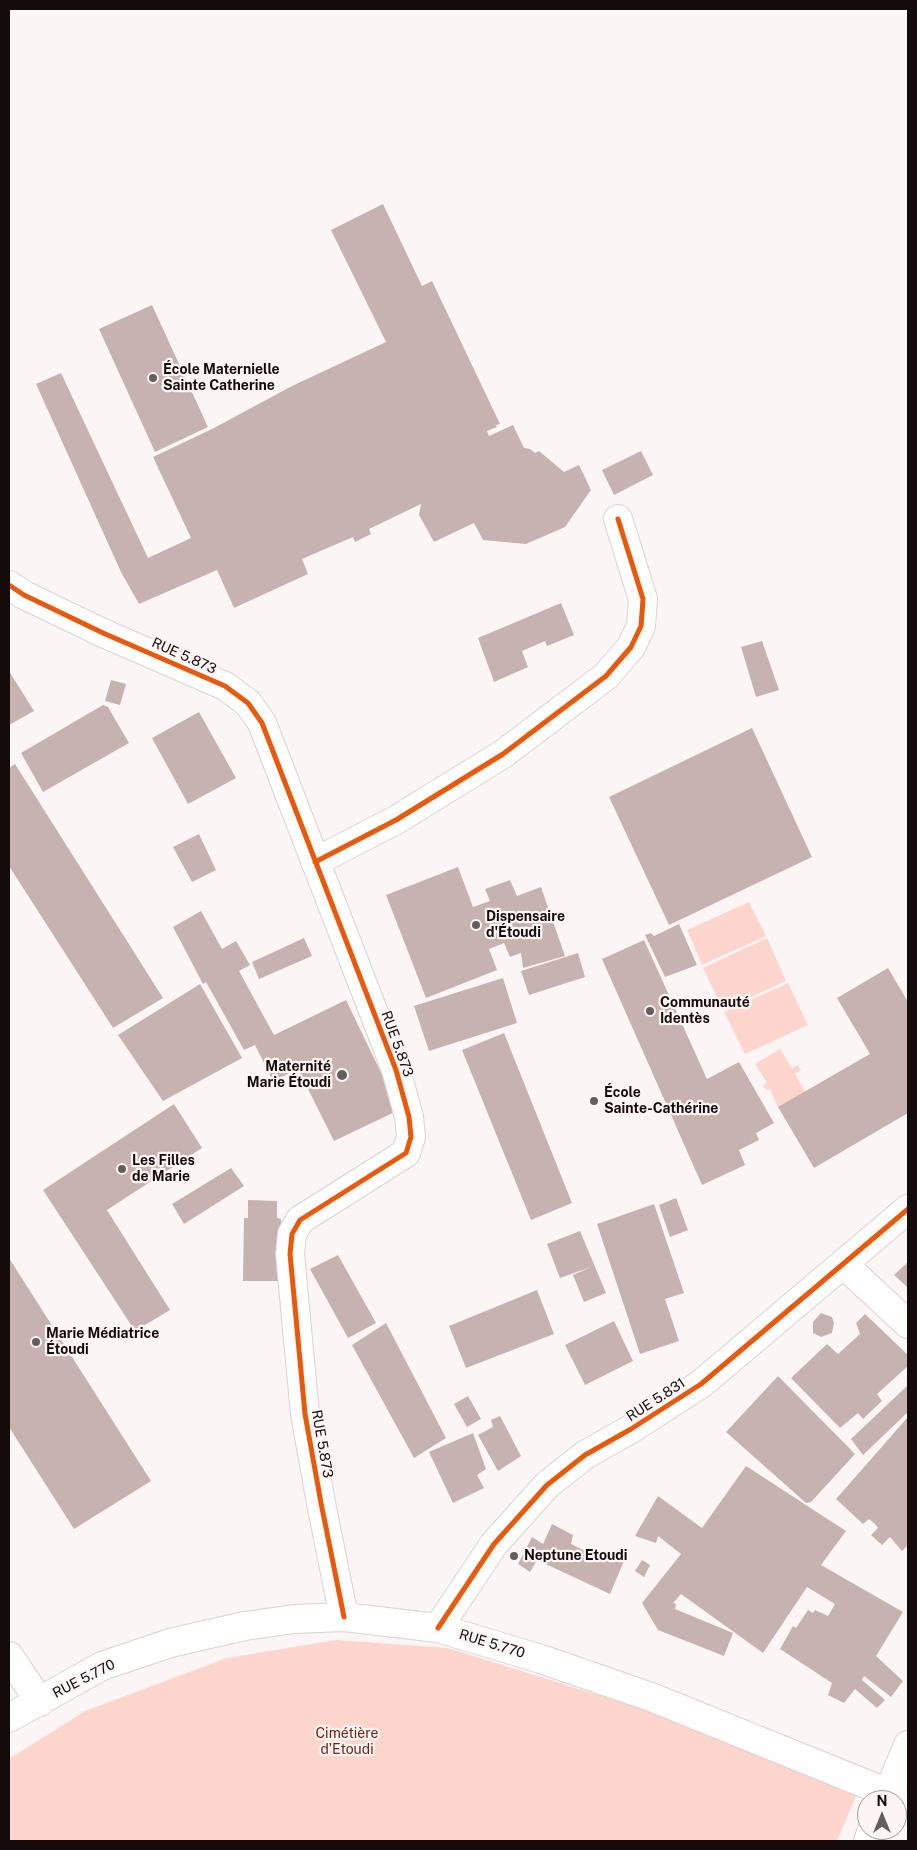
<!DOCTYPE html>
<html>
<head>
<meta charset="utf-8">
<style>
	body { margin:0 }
	#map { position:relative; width:917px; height:1850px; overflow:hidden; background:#fbf6f5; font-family:"Public Sans",sans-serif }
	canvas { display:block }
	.frame { position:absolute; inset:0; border:10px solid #130c0b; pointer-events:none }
	.north { position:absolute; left:857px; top:1790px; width:50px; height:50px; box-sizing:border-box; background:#fdf5f3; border:1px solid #9f9896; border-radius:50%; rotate:0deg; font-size:14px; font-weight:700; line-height:20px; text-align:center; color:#130c0b }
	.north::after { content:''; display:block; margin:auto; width:18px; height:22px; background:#645e5d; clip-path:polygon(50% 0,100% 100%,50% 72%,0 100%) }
</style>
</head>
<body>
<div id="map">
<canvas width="917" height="1850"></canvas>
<div class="frame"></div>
<div class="north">N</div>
</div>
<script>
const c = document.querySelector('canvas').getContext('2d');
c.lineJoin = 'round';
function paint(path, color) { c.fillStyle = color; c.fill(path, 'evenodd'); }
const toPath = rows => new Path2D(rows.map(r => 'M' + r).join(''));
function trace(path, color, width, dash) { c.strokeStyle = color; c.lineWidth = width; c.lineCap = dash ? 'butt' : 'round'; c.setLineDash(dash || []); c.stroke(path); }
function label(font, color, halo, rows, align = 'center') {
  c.font = font + ' "Public Sans",sans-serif'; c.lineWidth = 4.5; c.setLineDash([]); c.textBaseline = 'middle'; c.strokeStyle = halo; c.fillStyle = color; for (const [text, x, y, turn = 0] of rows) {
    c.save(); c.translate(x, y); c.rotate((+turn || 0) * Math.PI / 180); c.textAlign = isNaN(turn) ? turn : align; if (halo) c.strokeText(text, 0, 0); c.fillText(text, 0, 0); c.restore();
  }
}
paint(toPath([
	[749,902,766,936,702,965,687,930],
	[767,938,786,981,723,1010,703,968],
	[788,983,808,1025,745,1054,724,1012],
	[780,1049,792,1068,798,1065,801,1070,795,1074,806,1093,778,1107,770,1089,766,1090,763,1086,767,1083,755,1064],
	[336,1640,448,1648,688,1723,856,1796,837,1841,9,1841,9,1759,85,1711,227,1658]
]), '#fdd5cc');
paint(toPath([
	[383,204,422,286,432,281,500,424,496,425,497,427,487,431,489,436,513,425,524,448,530,449,535,453,539,451,564,472,579,465,591,490,565,527,526,544,483,540,474,523,434,542,419,515,421,504,369,529,371,534,355,542,353,537,302,559,308,574,234,608,217,570,139,604,121,572,36,384,61,373,148,558,191,538,153,457,214,428,292,386,386,342,331,230],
	[152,305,208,427,155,452,99,329],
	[641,451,653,475,614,495,602,470],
	[561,603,574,635,547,646,545,641,522,651,528,667,494,682,478,638],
	[762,641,779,690,756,697,741,647],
	[9,671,34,711,9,725],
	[111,680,126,684,120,705,105,701],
	[103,705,108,707,129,743,43,792,21,753],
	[199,712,236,778,188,804,152,738],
	[752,728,812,857,669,925,609,797],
	[15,764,163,998,113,1028,9,866,9,768],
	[199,834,216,870,192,882,173,847],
	[458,867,473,907,490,901,485,889,510,880,517,896,541,887,565,956,523,968,521,953,510,957,504,943,489,949,497,970,426,998,386,895],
	[201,911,222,949,236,941,250,965,239,971,274,1035,346,1000,399,1110,334,1141,298,1069,273,1081,255,1045,244,1050,206,982,203,984,173,927],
	[679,924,697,965,665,977,645,935,651,933,654,936],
	[304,938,312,956,259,979,252,962],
	[644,940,707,1079,739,1062,774,1123,756,1133,759,1140,739,1150,745,1165,702,1185,602,959],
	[578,953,585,977,529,995,521,971],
	[888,968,908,1002,908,1113,814,1168,778,1107,870,1054,837,998],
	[503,978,517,1023,429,1051,414,1006],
	[200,984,242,1058,163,1101,118,1035],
	[504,1033,572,1203,531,1220,462,1050],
	[174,1104,202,1148,107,1210,170,1310,135,1331,43,1190],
	[231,1168,244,1186,184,1224,172,1204],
	[676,1198,688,1230,670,1237,659,1205],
	[248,1200,277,1201,277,1218,281,1219,281,1281,243,1281,244,1218,248,1218],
	[654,1204,684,1293,665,1299,679,1341,640,1354,597,1224],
	[580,1231,606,1293,584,1302,573,1275,591,1267,560,1278,547,1244],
	[338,1255,376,1323,348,1338,310,1269],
	[9,1258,151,1481,74,1529,9,1427],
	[908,1262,908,1288,894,1275],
	[537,1290,554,1334,466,1368,449,1326],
	[821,1313,832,1317,834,1323,832,1333,821,1337,813,1333,813,1322],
	[865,1314,908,1355,908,1366,877,1394,882,1401,863,1419,858,1413,840,1428,791,1378,827,1344,838,1354,860,1334,856,1323],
	[614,1321,633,1361,585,1385,565,1345],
	[386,1323,446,1438,414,1458,352,1345],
	[778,1376,855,1454,811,1502,806,1503,726,1432],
	[908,1385,908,1412,863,1455,851,1439],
	[468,1396,481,1419,467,1427,454,1404],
	[500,1416,521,1456,498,1471,478,1435,493,1427,491,1420],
	[908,1417,908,1545,902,1551,890,1537,882,1545,871,1535,878,1528,875,1524,869,1519,863,1524,836,1499],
	[473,1433,486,1469,477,1475,484,1488,453,1503,429,1452],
	[746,1466,846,1531,821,1565,903,1612,876,1656,903,1681,891,1697,864,1676,862,1680,885,1700,877,1708,855,1689,844,1703,828,1695,832,1683,780,1649,793,1626,796,1628,808,1610,813,1613,815,1610,828,1616,835,1604,807,1587,763,1653,681,1594,673,1603,676,1604,675,1609,733,1633,724,1656,658,1630,642,1603,681,1554,658,1536,656,1543,635,1536,658,1496,702,1528],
	[552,1524,573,1535,571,1544,598,1557,601,1552,624,1561,610,1594,537,1560,530,1572,518,1564,532,1537,543,1544],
	[642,1560,650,1565,644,1577,635,1571]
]), '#c6b2af');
const minor = toPath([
	[9,585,24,595,103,633,225,686,248,703,262,723,396,1070,409,1117,411,1137,406,1153,300,1220,292,1234,290,1254,305,1414,321,1503,344,1617],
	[315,862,396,820,503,754,606,676,631,647,641,626,643,599,618,519],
	[843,1264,908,1324],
	[438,1628,494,1544,547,1485,585,1455,631,1429,701,1384,908,1209],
	[9,1656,40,1702],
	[885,1800,908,1745],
	[868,1841,872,1830]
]);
const major = toPath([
	[9,1718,102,1666,170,1643,245,1626,294,1619,344,1617,438,1628,541,1659,651,1697,908,1801]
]);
trace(minor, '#d9d3d2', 30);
trace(major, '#d9d3d2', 30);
trace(minor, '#fefefe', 28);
trace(major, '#fefefe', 28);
trace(toPath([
	[9,585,24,595,103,633,225,686,248,703,262,723,396,1070,409,1117,411,1137,406,1153,300,1220,292,1234,290,1254,305,1414,321,1503,344,1617],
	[315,862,396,820,503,754,606,676,631,647,641,626,643,599,618,519],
	[438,1628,494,1544,547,1485,585,1455,631,1429,701,1384,908,1209]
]), '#e8590c', 5);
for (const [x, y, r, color] of [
	[153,378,5,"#645e5d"],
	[476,925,5,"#645e5d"],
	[650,1011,5,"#645e5d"],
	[342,1075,6,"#645e5d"],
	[594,1101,5,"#645e5d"],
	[122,1169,5,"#645e5d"],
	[36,1342,5,"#645e5d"],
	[514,1556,5,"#645e5d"]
]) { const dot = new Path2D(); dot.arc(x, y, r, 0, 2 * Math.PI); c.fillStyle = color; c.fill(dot); trace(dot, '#fdf5f3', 2); }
label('bold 14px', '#130c0b', '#fdf5f3', [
	["École Maternielle",163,370],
	["Sainte Catherine",163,386],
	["Dispensaire",486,917],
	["d'Étoudi",486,933],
	["Communauté",660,1003],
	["Identès",660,1019],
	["Maternité",331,1067,"right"],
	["Marie Étoudi",331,1083,"right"],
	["École",604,1093],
	["Sainte-Cathérine",604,1109],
	["Les Filles",132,1161],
	["de Marie",132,1177],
	["Marie Médiatrice",46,1334],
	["Étoudi",46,1350],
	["Neptune Etoudi",524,1556]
], 'left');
label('14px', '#130c0b', '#fdf5f3', [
	["RUE 5.873",184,656,24],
	["RUE 5.873",397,1044,70],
	["RUE 5.831",656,1400,-33],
	["RUE 5.873",322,1444,80],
	["RUE 5.770",492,1644,17],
	["RUE 5.770",84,1679,-27]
]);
label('14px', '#6f2012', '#fdf5f3', [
	["Cimétière",347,1734],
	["d'Etoudi",347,1750]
]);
</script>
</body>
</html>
